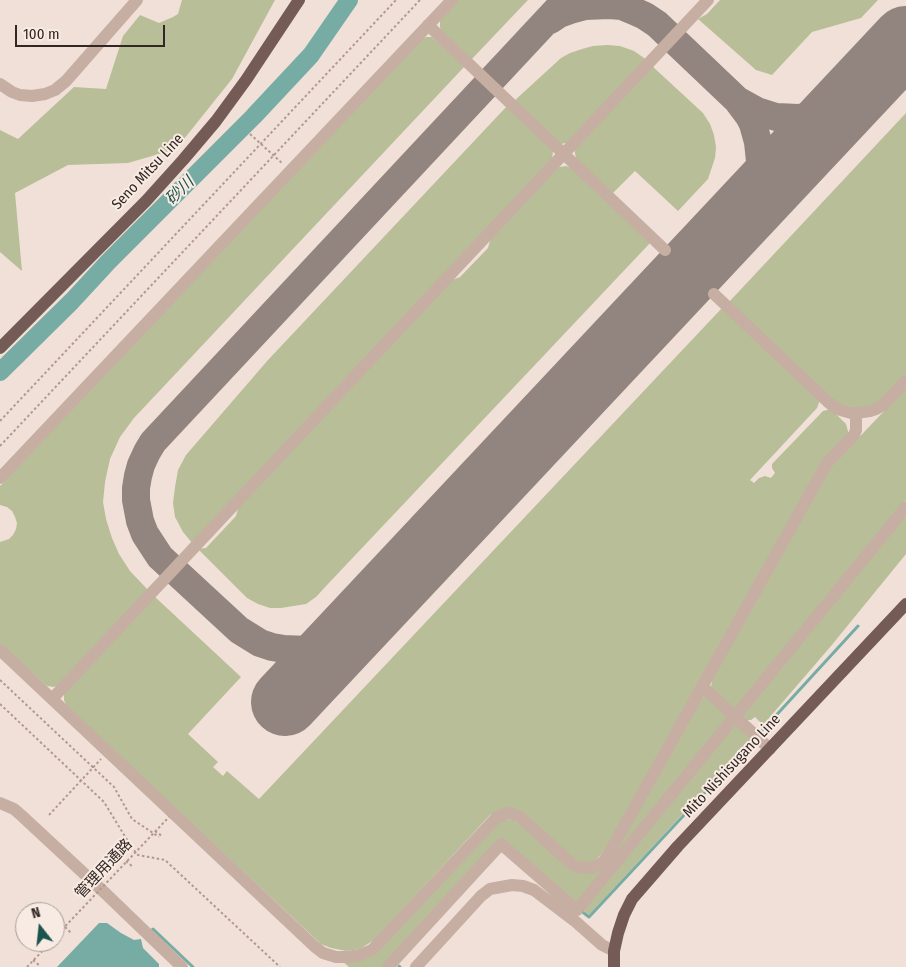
<!DOCTYPE html>
<html>
<head>
<meta charset="utf-8">
<style>
	body { margin:0 }
	#map { position:relative; width:906px; height:967px; overflow:hidden; background:#f0e0d7; font-family:"Fira Sans Condensed",sans-serif }
	canvas { display:block }
	.north { position:absolute; left:15px; top:902px; width:50px; height:50px; box-sizing:border-box; background:#f8ebe3; border:1px solid #a99d97; border-radius:50%; rotate:344deg; font-size:14px; font-weight:700; line-height:20px; text-align:center; color:#332725 }
	.north::after { content:''; display:block; margin:auto; width:18px; height:22px; background:#1c534d; clip-path:polygon(50% 0,100% 100%,50% 72%,0 100%) }
	.scale { position:absolute; left:15px; top:25px; width:150px; height:22px; box-sizing:border-box; border:2px solid #332725; border-top:0; padding-left:6px; font-size:15px; line-height:18px; white-space:nowrap; color:#332725; -webkit-text-stroke:4px #f8ebe3; paint-order:stroke }
</style>
</head>
<body>
<div id="map">
<canvas width="906" height="967"></canvas>
<div class="north">N</div>
<div class="scale">100 m</div>
</div>
<script>
const c = document.querySelector('canvas').getContext('2d');
c.lineJoin = 'round';
function paint(path, color) { c.fillStyle = color; c.fill(path, 'evenodd'); }
const toPath = rows => new Path2D(rows.map(r => 'M' + r).join(''));
function trace(path, color, width, dash) { c.strokeStyle = color; c.lineWidth = width; c.lineCap = dash ? 'butt' : 'round'; c.setLineDash(dash || []); c.stroke(path); }
function label(font, color, halo, rows, align = 'center') {
  c.font = font + ' "Fira Sans Condensed","Noto Sans JP",sans-serif'; c.lineWidth = 4; c.setLineDash([]); c.textBaseline = 'middle'; c.strokeStyle = halo; c.fillStyle = color; for (const [text, x, y, turn = 0] of rows) {
    c.save(); c.translate(x, y); c.rotate((+turn || 0) * Math.PI / 180); c.textAlign = isNaN(turn) ? turn : align; if (halo) c.strokeText(text, 0, 0); c.fillText(text, 0, 0); c.restore();
  }
}
paint(toPath([
	[182,0,275,0,232,79,176,149,128,163,68,165,15,193,22,271,0,252,0,130,18,139,74,87,106,89,123,36,140,15,159,23,173,17,178,14],
	[457,0,528,0,470,61,442,33,440,27,440,19],
	[720,0,878,0,861,18,812,32,772,75,756,70,698,19,707,14],
	[426,37,432,37,465,66,134,418,120,437,110,459,105,482,103,502,106,519,112,538,119,554,130,571,148,590,60,685,54,687,47,686,0,644,0,542,9,539,13,535,16,529,17,523,15,517,12,511,7,507,0,505,0,486,420,40],
	[607,45,620,46,634,51,647,60,570,142,561,144,513,102,561,58,570,53,582,49,593,46],
	[651,65,703,113,710,124,714,135,716,147,715,158,708,179,678,211,635,171,613,193,577,162,574,149],
	[508,105,553,151,552,160,193,544,183,532,175,517,173,503,175,487,178,470,186,455,268,360],
	[906,113,906,375,885,397,874,404,861,409,837,404,729,302],
	[566,166,574,169,651,242,328,584,316,597,306,604,281,608,270,608,258,604,247,598,198,549,206,548,236,516,239,505,452,280,460,277,488,248,491,237,559,167],
	[722,308,820,400,817,408,750,480,754,483,759,478,765,476,771,478,775,473,772,468,772,464,823,411,827,410,832,410,846,424,849,435,602,854,592,863,583,865,500,811,490,815,374,940,360,949,346,951,331,948,321,944,67,707,64,700,64,692,154,596,241,677,188,734,218,762,213,767,223,776,227,771,259,799],
	[906,388,906,500,901,505,735,711,711,687,713,676,827,471],
	[906,513,906,554,831,646,763,725,755,717,751,720,746,720,739,716],
	[707,696,730,718,578,905,501,840,384,967,349,967,342,961,359,958,501,820,512,819,591,872,700,697],
	[734,722,753,738,589,915,582,909]
]), '#b8be98');
paint(toPath([
	[99,923,107,923,121,933,134,940,141,939,143,948,159,964,159,967,57,967]
]), '#77aca5');
trace(toPath([
	[759,734,858,626],
	[580,910,589,917,754,740],
	[151,931,153,929,193,967],
	[399,966,400,967]
]), '#77aca5', 3);
trace(toPath([
	[0,372,72,301,109,261,253,117,311,55,349,0]
]), '#77aca5', 18);
trace(toPath([
	[550,20,559,14,570,10,585,6,609,5,622,6,634,11,645,16,657,24,737,100,757,111,776,117,798,118,811,117,825,112,837,107,854,95],
	[737,221,748,204,754,193,759,175,760,161,758,142,753,124,749,116,737,100],
	[342,640,329,646,307,650,284,649,272,647,260,643,239,630,160,557,145,534,140,521,136,500,136,488,138,476,141,465,147,452,153,442,566,0]
]), '#92847e', 28);
trace(toPath([
	[285,702,906,40]
]), '#92847e', 68);
trace(toPath([
	[250,134,283,164],
	[0,421,396,0],
	[0,446,420,0],
	[0,680,114,787,132,819,159,837],
	[0,704,104,802,132,848,138,855,165,860,280,967],
	[49,815,101,759],
	[155,831,162,836],
	[126,861,133,867],
	[65,927,71,933],
	[33,960,40,966],
	[27,967,51,942]
]), '#b3988e', 2, [2.5, 2.5]);
trace(toPath([
	[428,25,665,250],
	[0,84,12,92,20,95,32,96,45,94,55,90,66,81,137,0],
	[714,294,828,402,837,409,851,413,856,413,870,411,876,409,883,405,906,381],
	[0,478,452,0],
	[0,650,314,946,323,953,336,957,347,957,360,955,372,950,495,819,502,815,510,813,520,817,572,864,578,867,591,868,598,865,603,862,607,857,827,463,854,435,856,430,856,413],
	[702,686,770,749],
	[52,699,708,0],
	[0,803,14,809,22,816,105,893,182,967],
	[388,967,501,844,577,910,906,507],
	[416,967,481,896,490,889,512,885,523,886,534,890,576,922,602,945,614,951]
]), '#c7aea3', 12);
trace(toPath([
	[0,348,146,201,183,160,216,121,246,80,299,0],
	[614,967,614,951,618,933,624,915,632,899,678,846,906,604]
]), '#745b56', 12);
trace(toPath([
	[55,937,169,817]
]), '#b3988e', 2, [2.5, 2.5]);
label('15px', '#332725', '#f8ebe3', [
	["Seno Mitsu Line",148,172,-47],
	["Mito Nishisugano Line",732,766,-47],
	["管理用通路",104,869,-47]
]);
label('italic 16px', '#1c534d', '#f8ebe3', [
	["砂川",180,191,-45]
]);
</script>
</body>
</html>
